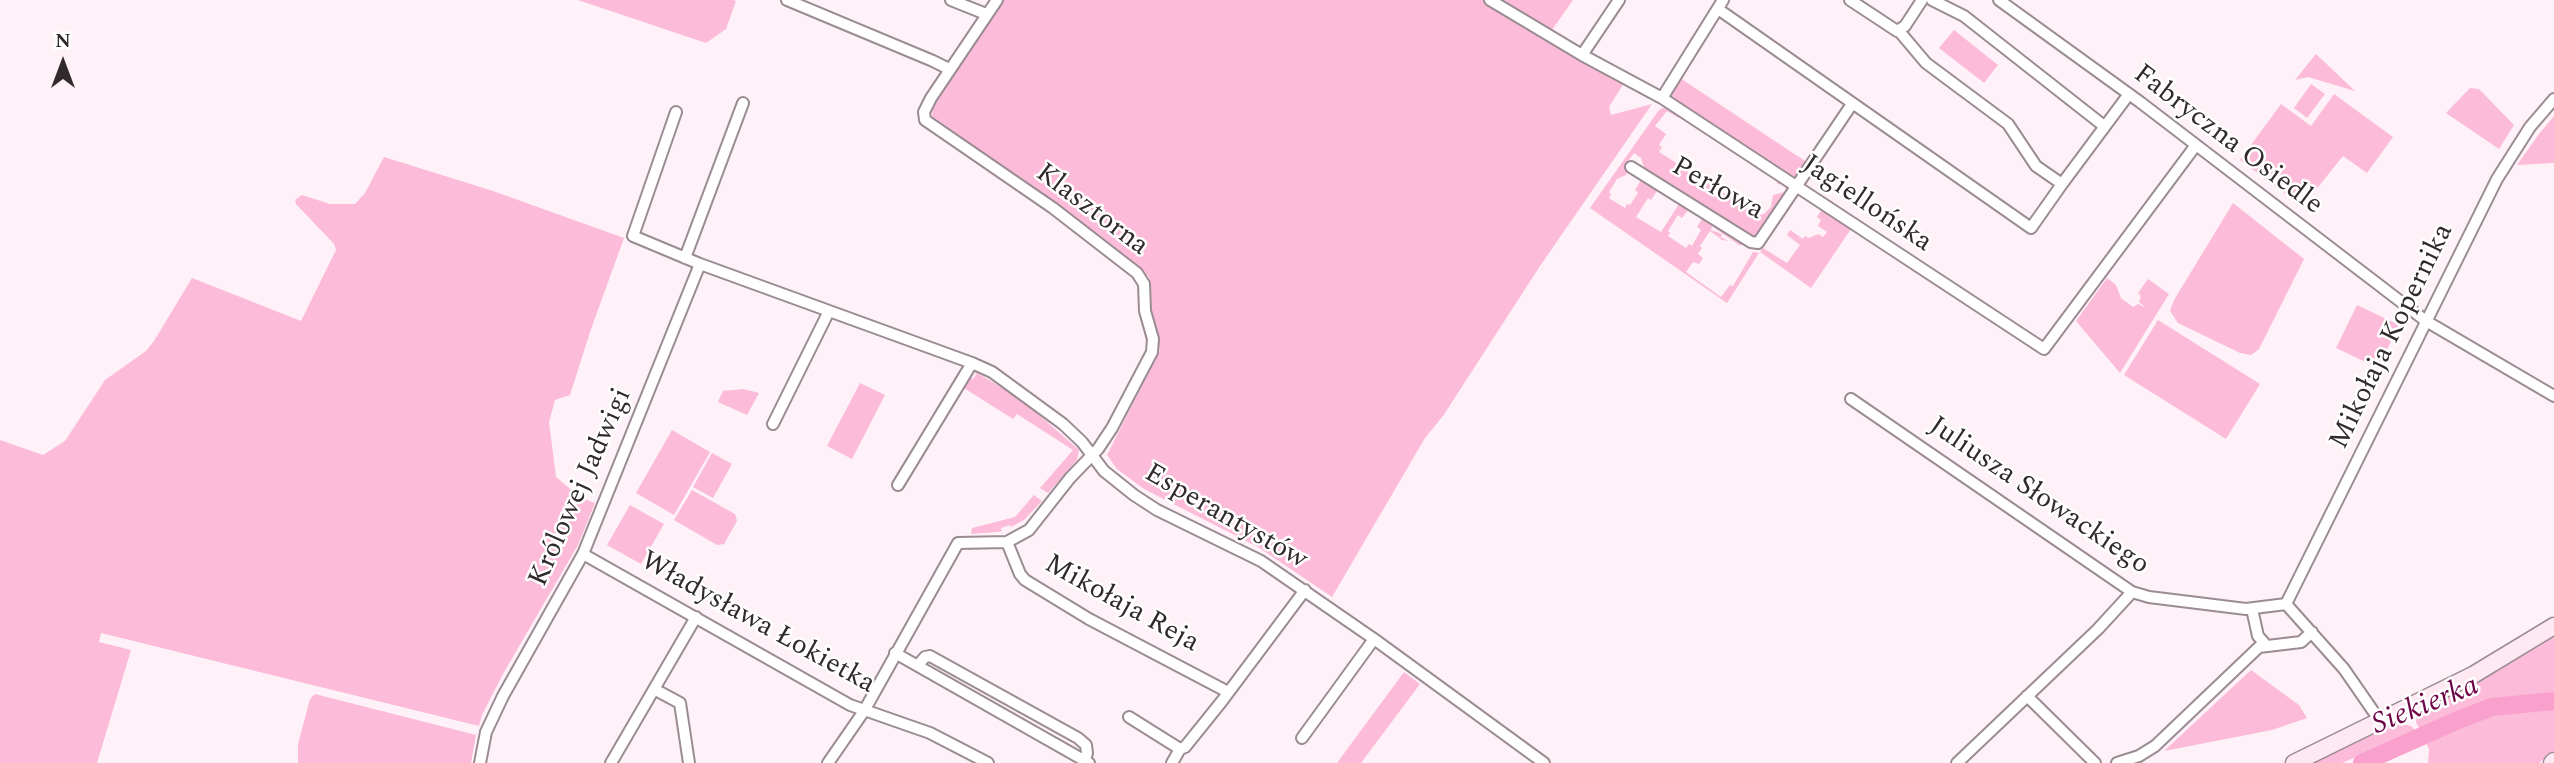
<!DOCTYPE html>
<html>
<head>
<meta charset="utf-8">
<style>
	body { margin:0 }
	#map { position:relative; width:2554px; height:763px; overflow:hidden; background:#fef1f7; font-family:Spectral,serif }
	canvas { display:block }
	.north { position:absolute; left:28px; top:28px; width:70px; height:70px; -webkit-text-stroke:5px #fff; paint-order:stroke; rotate:0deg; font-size:19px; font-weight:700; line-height:28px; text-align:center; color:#302a2c }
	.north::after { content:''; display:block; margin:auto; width:24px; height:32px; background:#302a2c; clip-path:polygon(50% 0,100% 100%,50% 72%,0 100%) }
</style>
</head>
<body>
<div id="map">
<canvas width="2554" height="763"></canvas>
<div class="north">N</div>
</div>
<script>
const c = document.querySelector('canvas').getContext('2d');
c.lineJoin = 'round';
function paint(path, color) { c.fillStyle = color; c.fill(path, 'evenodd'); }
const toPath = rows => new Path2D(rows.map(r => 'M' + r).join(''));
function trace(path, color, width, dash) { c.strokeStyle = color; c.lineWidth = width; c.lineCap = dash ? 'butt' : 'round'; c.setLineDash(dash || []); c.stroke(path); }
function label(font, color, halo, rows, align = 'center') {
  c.font = font + ' Spectral,serif'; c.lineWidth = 5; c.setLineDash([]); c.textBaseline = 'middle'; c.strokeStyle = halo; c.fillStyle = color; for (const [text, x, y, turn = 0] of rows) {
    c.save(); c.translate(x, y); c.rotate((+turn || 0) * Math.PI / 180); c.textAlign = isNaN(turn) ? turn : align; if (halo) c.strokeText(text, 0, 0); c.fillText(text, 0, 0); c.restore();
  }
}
paint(toPath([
	[578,0,733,0,736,1,726,29,706,43],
	[1002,0,1573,0,1547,37,1624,83,1609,107,1611,115,1652,104,1540,266,1443,416,1425,438,1332,597,1258,547,1144,489,1117,469,1107,455,1160,350,1148,311,1149,277,1134,263,1066,212,932,116,934,100],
	[1954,30,1998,65,1984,83,1939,48],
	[2316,54,2355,91,2308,77,2295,80],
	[1680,78,1808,163,1798,176,1790,176,1672,98,1670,95],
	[2311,84,2325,94,2307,118,2294,108],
	[2470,88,2479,89,2514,125,2499,149,2446,113],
	[2334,94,2393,137,2367,173,2343,156,2315,191,2307,186,2295,201,2240,160,2281,104,2311,126],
	[1665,107,1681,115,1679,118,1667,111,1655,126,1666,134,1659,145,1662,147,1659,152,1759,215,1764,214,1771,207,1773,195,1785,192,1786,185,1777,184,1779,179,1787,185,1788,191,1759,236,1753,238,1645,170,1641,158,1634,153,1624,167,1628,170,1626,175,1617,179,1609,192,1611,194,1609,198,1625,208,1627,204,1630,205,1638,193,1635,190,1641,180,1644,180,1658,189,1651,200,1648,198,1636,217,1661,232,1679,204,1688,210,1682,218,1678,215,1668,231,1670,233,1668,236,1686,248,1689,244,1692,246,1701,230,1697,227,1702,219,1746,245,1739,245,1712,226,1711,230,1722,234,1721,237,1728,241,1722,240,1710,231,1700,246,1702,248,1698,254,1703,258,1699,264,1693,262,1686,272,1721,297,1730,285,1733,286,1753,252,1759,253,1727,303,1590,208,1659,110],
	[2554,116,2554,163,2517,165,2539,134],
	[384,157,493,191,624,238,591,329,570,395,555,400,549,422,556,477,581,498,595,503,578,545,503,674,482,715,479,726,101,633,99,642,131,650,97,763,0,763,0,440,43,455,65,441,105,380,146,351,154,341,192,278,301,321,336,250,334,244,296,204,295,200,302,195,330,204,355,204,365,193],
	[2233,203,2304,259,2259,349,2251,355,2240,353,2178,323,2170,311,2174,300],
	[1822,209,1851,229,1811,288,1760,252,1763,248,1787,263,1800,245,1787,235,1790,230,1803,239,1805,236,1809,238,1818,234,1823,237,1827,232,1818,226,1821,220,1817,217],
	[2107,278,2116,285,2121,298,2133,307,2138,304,2146,308,2139,302,2141,296,2138,293,2148,279,2169,294,2120,373,2076,321],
	[2357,305,2399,325,2378,368,2336,348],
	[2158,320,2260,384,2226,439,2124,375],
	[977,373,1021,399,1079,450,1077,460,1048,493,1040,488,1073,450,1017,414,1013,419,964,388,970,377,973,379],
	[860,383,885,395,852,459,827,446],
	[743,389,759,393,747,415,718,402,723,391],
	[672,430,710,452,674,515,636,493],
	[712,453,732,464,713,498,693,487],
	[692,490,735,514,737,521,724,544,717,545,674,520],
	[1034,495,1042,501,1024,520,1011,527,1010,525,1001,528,1002,531,997,532,971,534,972,528,1015,517],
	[630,505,664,524,641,564,607,545],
	[2554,635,2554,751,2539,763,2428,763,2429,749,2416,722,2418,711,2494,672],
	[2251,670,2299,705,2307,718,2272,730,2164,751],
	[1404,672,1420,684,1361,763,1337,763],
	[315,694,476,735,471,763,298,763,298,744,310,699],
	[2398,723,2411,726,2416,731,2342,763,2313,763]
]), '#fcbbd9');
trace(toPath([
	[2362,763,2458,720,2492,707,2554,701]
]), '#f9a1cc', 18);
const street = toPath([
	[787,0,933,61,949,69],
	[951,0,986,14],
	[1490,0,1582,55,1662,98,2044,349,2196,145],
	[1850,0,1897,31,1905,26,1922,0],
	[1932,0,1964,16,2104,126],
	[1999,0,2140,102,2426,321,2554,396],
	[1718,9,2031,228,2062,184],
	[1899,31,1926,63,2008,124,2036,166,2062,184,2129,94],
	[1582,55,1619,0],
	[1662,98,1723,0],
	[676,112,633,236,700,264,972,363,992,372,1063,424,1082,442,1104,471,1134,495,1157,510,1261,561,1374,639,1544,763],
	[1631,167,1751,242,1758,243,1852,104],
	[685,258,743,103],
	[1851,399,2132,592,2149,597,2246,609,2286,604],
	[773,424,829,311],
	[898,485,972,363],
	[1007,542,1020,574,1025,580,1089,619,1228,692],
	[583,554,850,705,930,733,988,763],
	[2286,604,2497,179,2530,127,2554,99],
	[2286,604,2344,669,2380,721],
	[2252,609,2258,636,2267,646],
	[895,653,1089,763],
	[918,665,925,657,930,656,1078,738,1086,745,1087,753,1085,760],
	[654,689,680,703,689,763],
	[2027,696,2095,763],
	[1129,717,1180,749,1172,763],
	[1302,738,1374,639],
	[1180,749,1185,747,1222,701,1305,590],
	[480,763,486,732,503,696,583,554,700,264],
	[611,763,696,617],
	[828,763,864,711,958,543,1007,542,1029,530,1070,478,1098,449,1112,428,1152,352,1153,339,1145,311,1144,284,1137,273,1053,208,925,120,924,112,931,98,997,0],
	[1957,763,2098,629,2132,592],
	[2117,763,2139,756,2155,746,2259,647,2301,642,2312,632]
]);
const secondary = toPath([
	[2294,763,2473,675,2554,626],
	[2552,763,2554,761]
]);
trace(street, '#9b8c93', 14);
trace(secondary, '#9b8c93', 19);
trace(street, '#fff', 10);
trace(secondary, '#fee8f2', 16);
label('28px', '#302a2c', '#fff', [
	["Fabryczna Osiedle",2227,141,37],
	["Perłowa",1717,190,29],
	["Jagiellońska",1866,205,34],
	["Klasztorna",1091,211,37],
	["Mikołaja Kopernika",2393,337,-64],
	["Królowej Jadwigi",582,488,-66],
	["Juliusza Słowackiego",2038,497,34],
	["Esperantystów",1225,518,30],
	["Mikołaja Reja",1121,605,29],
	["Władysława Łokietka",757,624,29]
]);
label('italic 30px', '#6d0347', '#fff', [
	["Siekierka",2426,707,-22]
]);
</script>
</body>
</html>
